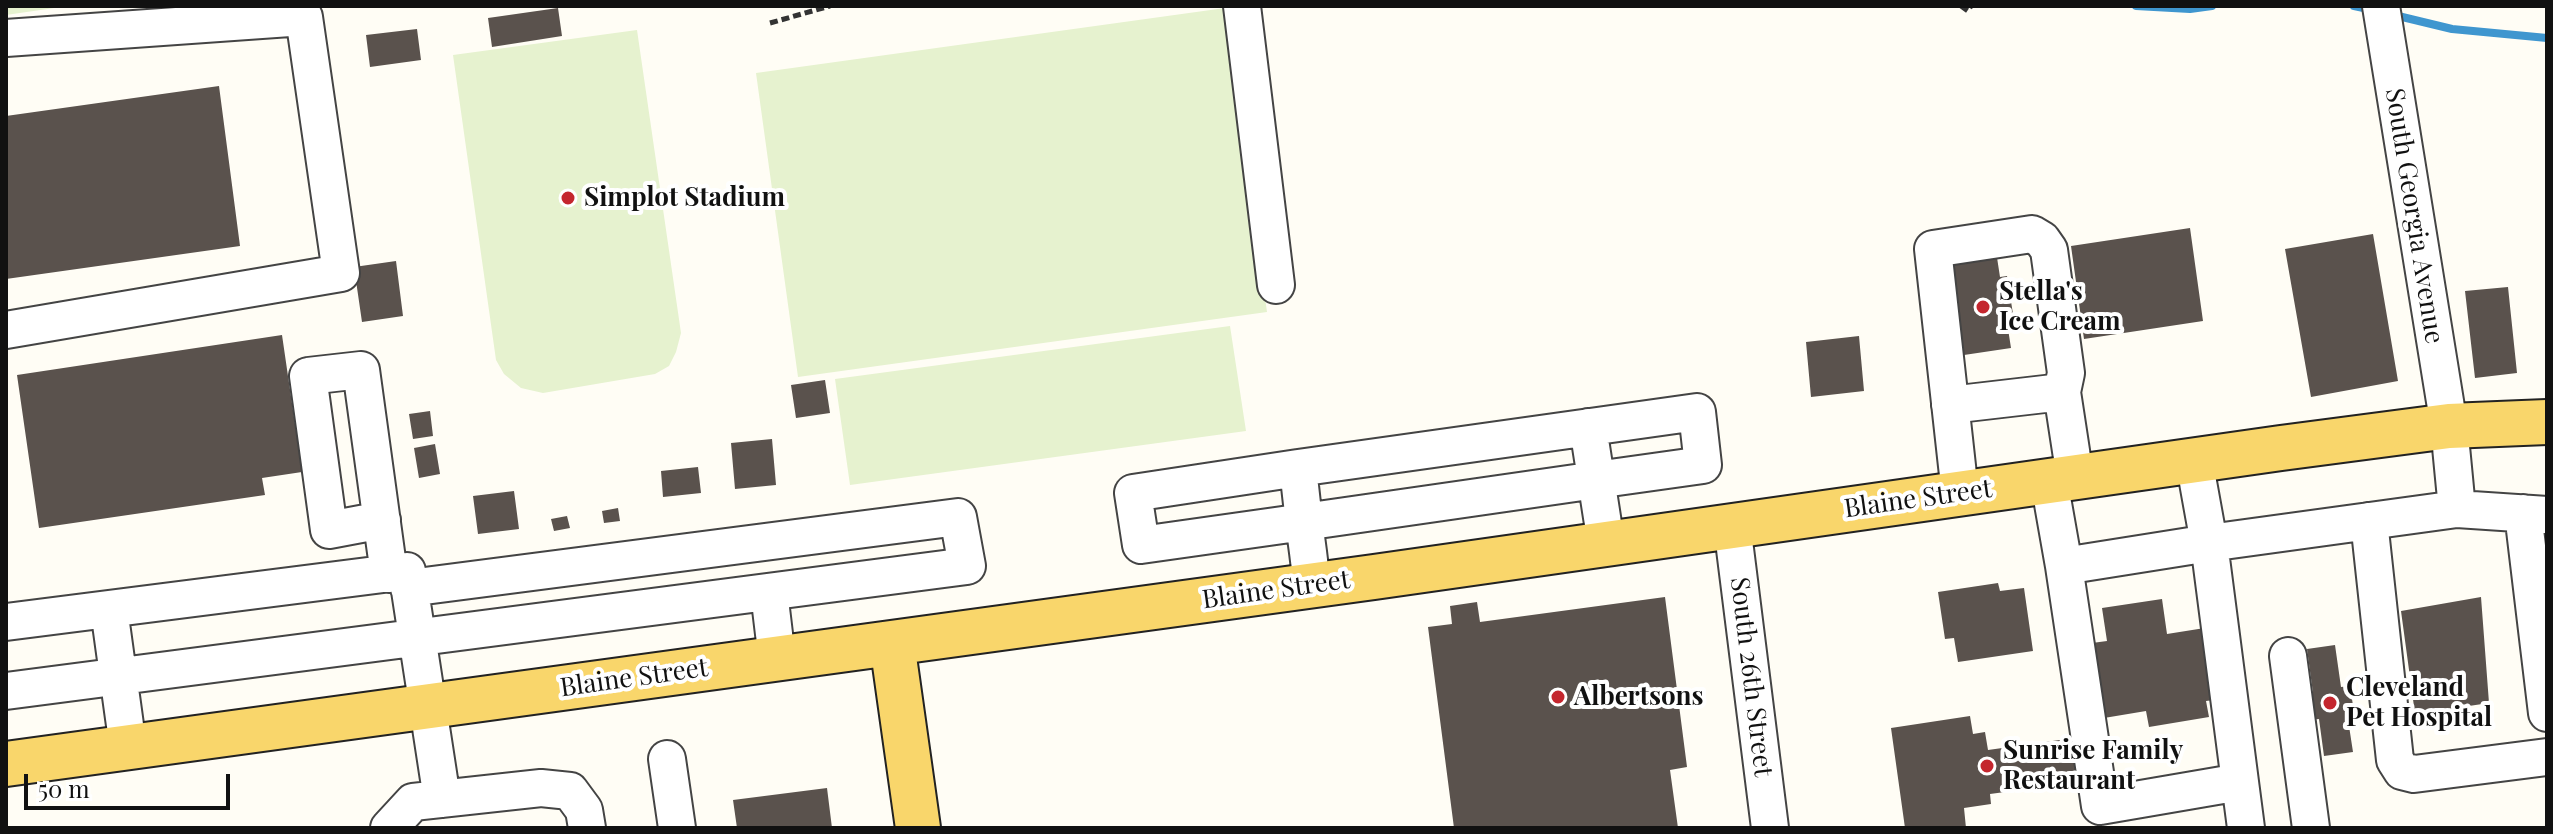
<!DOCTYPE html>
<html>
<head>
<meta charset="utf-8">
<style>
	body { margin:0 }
	#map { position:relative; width:2553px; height:834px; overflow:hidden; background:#fffdf5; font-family:"Playfair Display",serif }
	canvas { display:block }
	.frame { position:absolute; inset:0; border:8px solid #111; pointer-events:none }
	.scale { position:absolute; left:24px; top:774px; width:206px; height:36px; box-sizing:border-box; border:4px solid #111; border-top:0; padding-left:10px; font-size:24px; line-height:28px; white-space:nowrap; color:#111; -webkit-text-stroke:6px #fff; paint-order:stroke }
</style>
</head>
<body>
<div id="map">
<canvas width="2553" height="834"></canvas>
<div class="frame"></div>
<div class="scale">50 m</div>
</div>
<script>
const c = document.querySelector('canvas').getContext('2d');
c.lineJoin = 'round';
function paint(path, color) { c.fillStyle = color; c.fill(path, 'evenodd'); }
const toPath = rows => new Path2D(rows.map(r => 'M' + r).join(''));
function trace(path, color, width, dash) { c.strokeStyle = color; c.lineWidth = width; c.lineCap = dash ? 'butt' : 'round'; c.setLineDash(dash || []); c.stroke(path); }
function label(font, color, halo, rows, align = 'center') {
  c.font = font + ' "Playfair Display",serif'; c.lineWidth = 8; c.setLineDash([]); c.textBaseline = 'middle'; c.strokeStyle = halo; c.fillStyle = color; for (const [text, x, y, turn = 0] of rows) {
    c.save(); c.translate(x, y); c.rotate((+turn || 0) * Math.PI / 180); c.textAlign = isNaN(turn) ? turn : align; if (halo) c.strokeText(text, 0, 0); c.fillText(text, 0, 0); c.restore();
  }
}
paint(toPath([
	[6,6,68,6,6,15],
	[1225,8,1267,312,798,377,756,73],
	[637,30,681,333,676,352,669,366,655,374,543,393,521,388,504,374,496,360,453,55],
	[1230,326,1246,431,850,485,835,379]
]), '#e6f2cf');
trace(toPath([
	[2136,6,2190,9,2212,6],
	[2354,6,2373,10],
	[2394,15,2452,29,2547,38]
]), '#3f96cf', 8);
paint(toPath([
	[558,8,562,36,492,47,488,18],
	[417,29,421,60,370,67,366,35],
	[219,86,240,246,6,279,6,116],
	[2190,228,2203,321,2084,339,2071,246],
	[2373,234,2398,381,2311,397,2285,249],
	[1996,251,2000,277,2007,276,2013,314,2006,316,2011,348,1964,355,1949,258],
	[396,261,403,316,362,322,354,267],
	[2508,287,2517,373,2475,378,2465,291],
	[282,335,302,472,262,478,265,495,39,528,17,375],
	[1859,336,1864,391,1811,397,1806,342],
	[825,380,830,413,796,418,791,385],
	[430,411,433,436,413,439,409,414],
	[772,439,776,485,735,489,731,443],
	[435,444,440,474,419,478,414,448],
	[698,467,701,493,663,497,661,471],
	[514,491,519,529,478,534,473,496],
	[618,508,620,521,604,523,602,511],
	[567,516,570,528,554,531,551,519],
	[1998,583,2000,591,2024,588,2033,651,1958,662,1954,638,1945,639,1938,592],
	[1665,597,1687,767,1670,770,1678,828,1454,828,1428,627,1452,624,1450,606,1477,602,1480,622],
	[2481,597,2489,703,2415,714,2401,611],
	[2162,599,2167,634,2211,627,2222,699,2206,701,2209,717,2149,727,2146,711,2104,718,2092,643,2107,641,2102,608],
	[2335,645,2341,687,2350,686,2354,712,2347,713,2353,752,2324,756,2319,719,2309,720,2305,694,2313,693,2307,649],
	[1970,716,1973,734,1985,732,1988,750,2074,738,2080,782,1990,794,1991,804,1964,808,1966,828,1905,828,1891,728],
	[827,788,832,828,737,828,733,800]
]), '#5a524d');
const minor = toPath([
	[1242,6,1276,285],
	[2381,6,2449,426,2457,509,2547,515],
	[6,38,304,17,341,273,6,330],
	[1950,405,2062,392],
	[1588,427,1606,543],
	[2194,460,2209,543,2457,509],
	[1298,468,1697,412,1703,465,1596,480,1304,522,1141,545,1133,493,1298,468,1304,522,1308,552,1312,585],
	[2049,481,2064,566,2100,806,2240,782,2209,543,2064,566],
	[1960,493,1933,249,2032,234,2042,240,2049,250,2066,373,2062,392,2075,477],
	[2523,513,2547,713],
	[382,520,329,530,308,376,361,370,389,574],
	[2369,521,2395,760,2402,771,2414,774,2547,757],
	[1732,525,1770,828],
	[769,592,777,659],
	[109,609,128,747],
	[6,622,407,571,442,799],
	[2288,656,2311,828],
	[6,691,967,566,958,517,409,588],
	[667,759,677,828],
	[2240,782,2246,828],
	[389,828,413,802,541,788,570,791,584,810,587,828]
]);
const major = toPath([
	[892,643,918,828],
	[6,764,1374,577,2281,448,2449,426,2547,422]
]);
trace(minor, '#444', 40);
trace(major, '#222', 48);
trace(toPath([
	[1961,6,1968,11,1971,6],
	[770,23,830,6]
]), '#333', 5, [8, 4]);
trace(minor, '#fff', 36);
trace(major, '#f9d66b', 44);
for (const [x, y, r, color] of [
	[568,198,8,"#c4262e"],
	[1983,307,8,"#c4262e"],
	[1558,697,8,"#c4262e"],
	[2330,703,8,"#c4262e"],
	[1987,766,8,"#c4262e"]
]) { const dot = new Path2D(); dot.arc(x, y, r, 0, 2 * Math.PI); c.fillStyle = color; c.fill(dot); trace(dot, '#fff', 3); }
label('bold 26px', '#111', '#fff', [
	["Simplot Stadium",584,198],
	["Stella's",1999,292],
	["Ice Cream",1999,322],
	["Cleveland",2346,688],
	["Pet Hospital",2346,718],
	["Albertsons",1574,697],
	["Sunrise Family",2003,751],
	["Restaurant",2003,781]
], 'left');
label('26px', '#111', '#fff', [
	["South Georgia Avenue",2414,216,81],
	["Blaine Street",1918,499,-8],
	["Blaine Street",1276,590,-8],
	["South 26th Street",1751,677,83],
	["Blaine Street",634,678,-8]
]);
</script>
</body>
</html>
